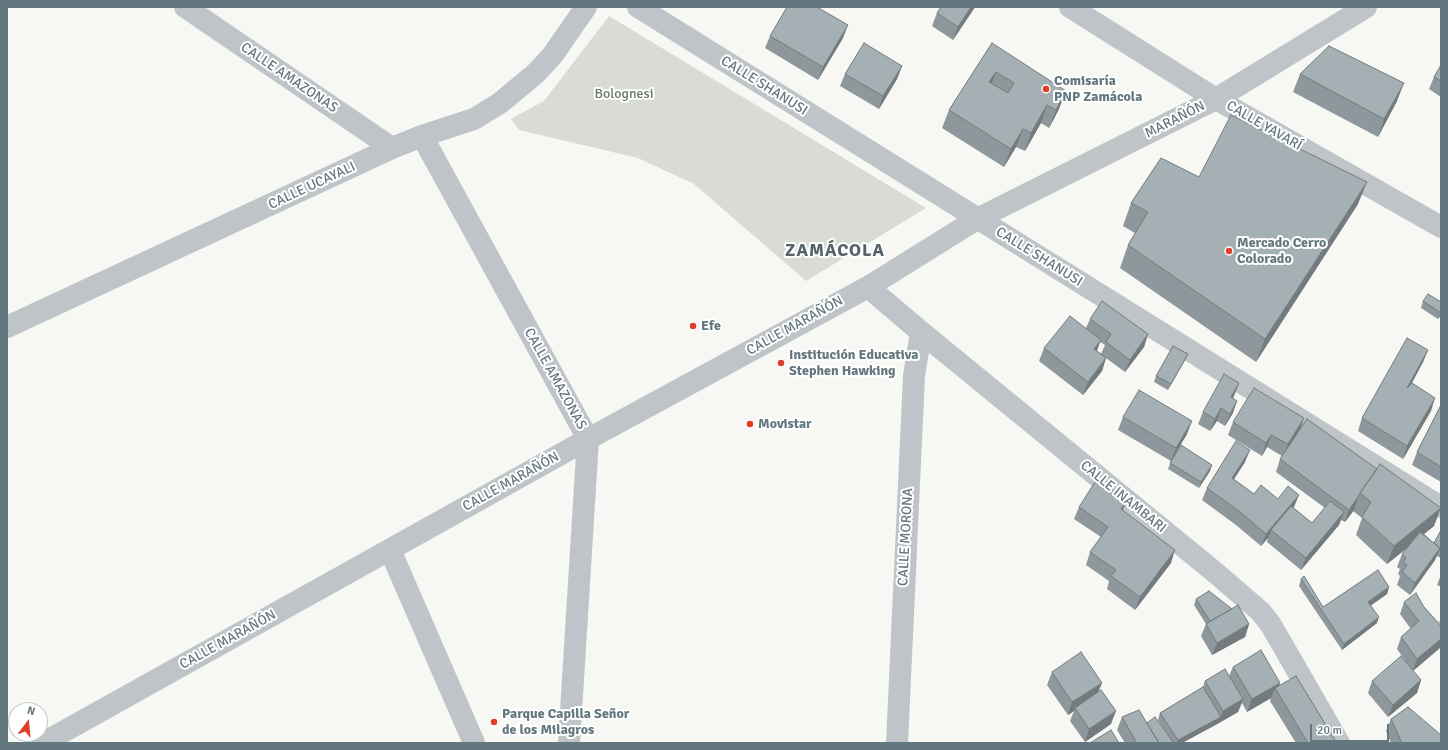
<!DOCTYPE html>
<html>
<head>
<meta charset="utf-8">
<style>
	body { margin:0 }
	#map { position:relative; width:1448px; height:750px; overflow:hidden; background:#f7f7f4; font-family:Signika,sans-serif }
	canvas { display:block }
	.frame { position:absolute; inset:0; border:8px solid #63777f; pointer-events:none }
	.north { position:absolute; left:8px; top:702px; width:40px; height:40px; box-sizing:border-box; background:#fff; border:1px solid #c1c9cc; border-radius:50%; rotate:16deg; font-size:11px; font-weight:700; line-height:16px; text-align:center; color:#63777f }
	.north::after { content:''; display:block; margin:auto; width:14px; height:18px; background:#e13e2b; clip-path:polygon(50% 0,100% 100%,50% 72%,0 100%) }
	.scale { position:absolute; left:1310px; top:724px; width:79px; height:18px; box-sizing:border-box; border:2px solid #63777f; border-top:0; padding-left:5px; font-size:12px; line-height:14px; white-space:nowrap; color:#63777f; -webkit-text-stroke:3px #fff; paint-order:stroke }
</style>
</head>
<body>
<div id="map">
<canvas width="1448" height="750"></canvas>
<div class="frame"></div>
<div class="north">N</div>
<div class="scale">20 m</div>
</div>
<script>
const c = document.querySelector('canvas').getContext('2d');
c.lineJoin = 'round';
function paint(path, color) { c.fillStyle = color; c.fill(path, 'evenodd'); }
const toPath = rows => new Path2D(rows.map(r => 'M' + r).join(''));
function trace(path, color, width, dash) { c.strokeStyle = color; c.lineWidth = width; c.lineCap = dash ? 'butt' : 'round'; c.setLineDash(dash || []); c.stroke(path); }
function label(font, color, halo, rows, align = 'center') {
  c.font = font + ' Signika,sans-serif'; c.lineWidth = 4; c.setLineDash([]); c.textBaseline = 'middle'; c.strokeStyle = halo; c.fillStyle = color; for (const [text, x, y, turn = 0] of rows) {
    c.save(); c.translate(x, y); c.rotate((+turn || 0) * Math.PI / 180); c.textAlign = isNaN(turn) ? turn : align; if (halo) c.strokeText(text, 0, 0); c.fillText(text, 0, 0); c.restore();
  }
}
paint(toPath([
	[609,16,926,208,806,281,694,184,638,158,519,130,511,119,544,101]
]), '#d8dcd4');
trace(toPath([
	[185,7,392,148],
	[638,7,1441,507],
	[1070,7,1216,99,1441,227],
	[868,287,921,332,1217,574,1261,612,1271,625,1339,743],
	[390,550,474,743],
	[897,743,914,376,921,332]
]), '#bec4c7', 22);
trace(toPath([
	[422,136,588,439,569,743],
	[7,327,392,148,422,136,474,119,500,103,535,74,552,56,586,7],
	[43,743,588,439,868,287,977,219,1216,99,1366,7]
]), '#bec4c7', 22);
paint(toPath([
	[941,7,975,7,953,40,932,26,937,13],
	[770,36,843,38,818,80,765,48],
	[992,43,1059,109,1049,128,1041,123,1025,151,1016,147,1004,167,942,128,949,110],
	[1441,65,1441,97,1429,89,1434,77],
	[902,66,897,79,879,109,840,86,845,74],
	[1300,74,1397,101,1378,137,1293,92],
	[1199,177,1358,204,1256,362,1120,268,1128,245,1135,233,1123,226,1131,203],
	[1423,301,1441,302,1441,316,1438,319,1421,308],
	[1090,319,1148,334,1144,347,1125,372,1106,358,1102,371,1083,395,1039,361,1044,348,1086,328],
	[1100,342,1105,345,1101,354,1097,351],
	[1428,350,1423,362,1412,383,1431,411,1403,459,1358,431,1362,418],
	[1185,360,1168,390,1154,382,1156,376],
	[1239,383,1233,398,1233,413,1225,426,1217,421,1210,431,1198,424,1203,412],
	[1441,405,1441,482,1412,465,1417,452],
	[1123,417,1187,434,1175,454,1212,465,1210,471,1199,488,1168,469,1171,461,1118,430],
	[1304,418,1300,429,1434,526,1424,534,1434,543,1441,530,1441,558,1437,556,1435,560,1410,595,1397,585,1400,576,1398,574,1400,569,1397,567,1402,554,1406,549,1387,564,1356,535,1362,518,1353,511,1354,510,1345,522,1341,520,1339,525,1301,570,1267,542,1268,538,1261,546,1236,525,1202,500,1207,488,1245,462,1234,479,1254,494,1278,499,1294,507,1294,508,1312,523,1325,508,1276,472,1280,459,1282,456,1267,447,1262,456,1228,435,1233,422],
	[1079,507,1123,510,1171,563,1135,610,1107,589,1109,581,1086,565,1090,552,1101,537,1074,519],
	[1441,575,1441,587,1437,585],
	[1301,579,1323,607,1389,587,1387,594,1371,605,1377,623,1342,650,1299,586],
	[1196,599,1249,624,1245,637,1212,655,1201,636,1206,624,1194,605],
	[1404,602,1424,607,1441,626,1441,647,1413,671,1421,680,1417,693,1388,717,1368,693,1372,681,1409,666,1397,649,1401,637,1411,629,1400,614],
	[1441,617,1441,624,1439,623],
	[1233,667,1280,685,1334,743,1296,743,1270,701,1271,698,1247,712,1242,703,1238,712,1219,723,1182,743,1173,743,1173,742,1172,743,1125,743,1117,730,1122,717,1147,723,1170,739,1158,720,1160,713,1203,687,1205,681,1229,676],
	[1052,672,1102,683,1098,692,1111,724,1085,742,1070,721,1074,711,1068,715,1047,685],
	[1391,719,1441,743,1391,743,1386,731]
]), '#8e979b');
paint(toPath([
	[971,7,975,7,953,40,958,27],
	[848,25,843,38,818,80,823,67],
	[902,66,897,79,879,109,883,96],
	[996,72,989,90,989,82],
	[1404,83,1397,101,1378,137,1384,119],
	[1066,91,1059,109,1049,128,1056,110],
	[1047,105,1041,123,1025,151,1031,133],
	[1023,129,1016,147,1004,167,1011,149],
	[1367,182,1358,204,1256,362,1265,339],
	[1148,334,1144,347,1125,372,1130,360],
	[1101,340,1096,352,1094,349],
	[1428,350,1423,362,1402,401,1407,388],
	[1188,354,1185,360,1168,390,1171,384],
	[1106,358,1102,371,1083,395,1088,382],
	[1239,383,1234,396,1226,410,1231,397],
	[1435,398,1431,411,1403,459,1407,446],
	[1237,401,1233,413,1225,426,1230,414],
	[1221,408,1217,421,1210,431,1215,419],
	[1304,418,1300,430,1283,457,1288,444],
	[1192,421,1187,434,1171,461,1176,448],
	[1271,435,1267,447,1262,456,1266,443],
	[1250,450,1245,462,1227,490,1232,478],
	[1212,465,1210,471,1199,488,1201,482],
	[1299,495,1294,507,1274,532,1271,530,1268,538,1261,546,1266,534],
	[1358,497,1354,510,1345,522,1349,510],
	[1127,500,1122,512,1121,509],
	[1441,508,1434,526,1387,564,1394,546],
	[1344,512,1339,525,1301,570,1306,558],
	[1440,548,1435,560,1410,595,1415,583],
	[1175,550,1171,563,1135,610,1140,597],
	[1389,587,1387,594,1366,609,1368,602],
	[1379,617,1377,623,1342,650,1344,644],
	[1249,624,1245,637,1212,655,1217,643],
	[1441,639,1441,647,1413,671,1417,659],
	[1421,680,1417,693,1388,717,1393,705],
	[1102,683,1097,695,1075,708,1074,711,1068,715,1072,702],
	[1280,683,1277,692,1275,688,1271,698,1247,712,1252,699],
	[1243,699,1238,712,1219,723,1182,743,1177,743,1178,740,1221,717,1223,711],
	[1116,711,1111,724,1085,742,1089,729]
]), '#747b7e');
const building = toPath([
	[787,7,817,7,848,25,823,67,770,36,787,7],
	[941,7,971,7,958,27,937,13,941,7],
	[864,43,902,66,883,96,845,74,864,43],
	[992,43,1066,91,1056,110,1047,105,1031,133,1023,129,1011,149,949,110,992,43],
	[996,72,1014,83,1008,93,989,82,996,72],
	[1329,46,1404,83,1384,119,1300,74,1329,46],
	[1441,65,1441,81,1434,77,1441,65],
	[1231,115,1367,182,1265,339,1128,245,1148,212,1131,203,1161,158,1199,177,1231,115],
	[1428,294,1441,302,1441,313,1423,301,1428,294],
	[1102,301,1148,334,1130,360,1106,342,1111,334,1090,319,1102,301],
	[1070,316,1101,340,1094,349,1106,358,1088,382,1044,348,1070,316],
	[1407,338,1428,350,1407,388,1412,383,1435,398,1407,446,1362,418,1407,338],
	[1173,346,1188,354,1171,384,1156,376,1173,346],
	[1224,374,1239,383,1231,397,1237,401,1230,414,1221,408,1215,419,1203,412,1224,374],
	[1254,388,1304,418,1288,444,1271,435,1266,443,1233,422,1254,388],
	[1139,390,1192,421,1176,448,1123,417,1139,390],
	[1441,405,1441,467,1417,452,1441,405],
	[1307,419,1377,469,1360,493,1358,497,1349,510,1280,459,1307,419],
	[1236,441,1250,450,1232,478,1254,494,1261,485,1278,499,1288,486,1299,495,1266,534,1240,512,1207,488,1236,441],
	[1181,445,1212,465,1201,482,1170,463,1181,445],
	[1380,464,1441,508,1394,546,1362,517,1371,502,1360,493,1380,464],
	[1097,479,1127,500,1121,509,1175,550,1140,597,1111,576,1116,570,1090,552,1108,527,1079,507,1097,479],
	[1330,501,1344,512,1306,558,1271,530,1291,506,1312,523,1330,501],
	[1441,530,1441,551,1439,550,1440,548,1434,543,1441,530],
	[1420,532,1440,548,1415,583,1402,572,1407,565,1403,562,1406,558,1402,554,1420,532],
	[1378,570,1389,587,1368,602,1379,617,1344,644,1301,579,1304,576,1323,607,1378,570],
	[1209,591,1232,609,1210,621,1196,599,1209,591],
	[1416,593,1424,607,1441,626,1441,639,1417,659,1401,637,1419,621,1404,602,1416,593],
	[1238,605,1249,624,1217,643,1206,624,1238,605],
	[1261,650,1280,683,1252,699,1233,667,1261,650],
	[1081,652,1102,683,1072,702,1052,672,1081,652],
	[1401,656,1421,680,1393,705,1372,681,1401,656],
	[1225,669,1243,699,1223,711,1205,681,1225,669],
	[1296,676,1335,740,1330,743,1308,743,1275,688,1296,676],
	[1203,687,1221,717,1178,740,1160,713,1203,687],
	[1101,690,1116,711,1089,729,1075,708,1101,690],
	[1408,707,1441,735,1441,743,1402,743,1391,719,1408,707],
	[1139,710,1159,743,1137,743,1122,717,1139,710],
	[1155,717,1173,742,1172,743,1159,743,1147,723,1155,717],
	[1111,730,1119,743,1090,743,1111,730]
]);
paint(building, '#a5b0b4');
trace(building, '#747b7e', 1);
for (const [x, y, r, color] of [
	[1046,89,4,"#e13e2b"],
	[1229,251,4,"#e13e2b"],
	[693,326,4,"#e13e2b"],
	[781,363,4,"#e13e2b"],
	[750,424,4,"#e13e2b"],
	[494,722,4,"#e13e2b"]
]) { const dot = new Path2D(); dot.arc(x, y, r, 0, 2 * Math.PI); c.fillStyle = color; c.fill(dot); trace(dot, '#fff', 1.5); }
label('14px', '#63777f', '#fff', [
	["CALLE AMAZONAS",289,78,34],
	["CALLE SHANUSI",764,86,32],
	["MARAÑÓN",1175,120,-27],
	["CALLE YAVARÍ",1264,126,30],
	["CALLE UCAYALI",312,186,-25],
	["CALLE SHANUSI",1039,257,32],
	["CALLE MARAÑÓN",795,326,-29],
	["CALLE AMAZONAS",555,379,61],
	["CALLE MARAÑÓN",511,482,-29],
	["CALLE INAMBARI",1123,497,39],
	["CALLE MORONA",906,537,-87],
	["CALLE MARAÑÓN",228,640,-29]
]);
label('bold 14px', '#63777f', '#fff', [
	["Comisaría",1054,81],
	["PNP Zamácola",1054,97],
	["Mercado Cerro",1237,243],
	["Colorado",1237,259],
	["Efe",701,326],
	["Institución Educativa",789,355],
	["Stephen Hawking",789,371],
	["Movistar",758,424],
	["Parque Capilla Señor",502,714],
	["de los Milagros",502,730]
], 'left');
label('14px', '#687762', '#fff', [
	["Bolognesi",624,94]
]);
c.letterSpacing = '1px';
label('bold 18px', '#55646a', '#fff', [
	["ZAMÁCOLA",835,251]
]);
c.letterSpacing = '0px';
</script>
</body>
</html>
